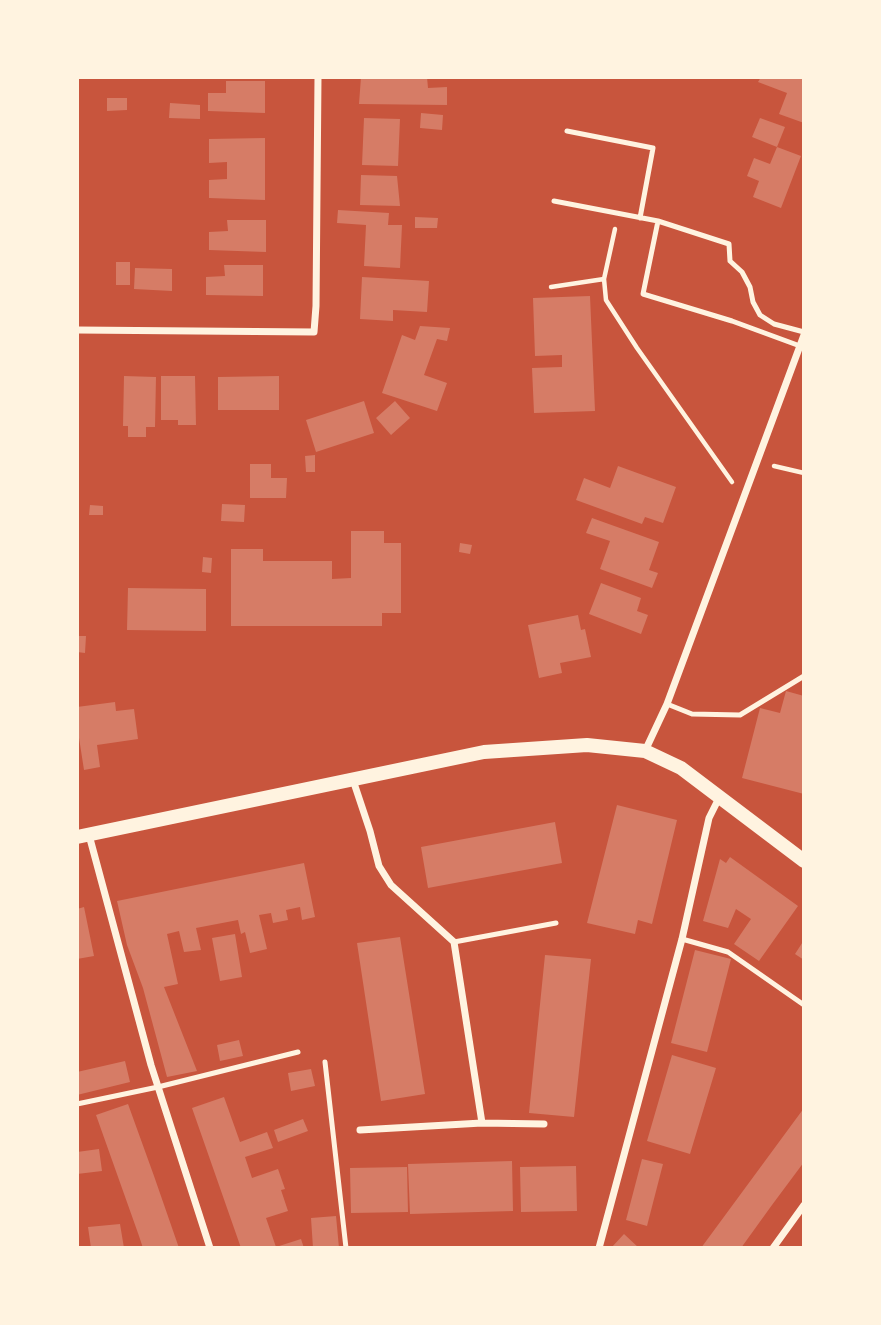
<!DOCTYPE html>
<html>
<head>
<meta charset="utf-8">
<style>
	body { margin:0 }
	#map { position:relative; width:881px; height:1325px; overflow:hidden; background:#c8553d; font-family:"PT Serif",serif }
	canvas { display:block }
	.frame { position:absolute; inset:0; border:79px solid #fff3e0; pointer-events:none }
</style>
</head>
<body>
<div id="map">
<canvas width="881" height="1325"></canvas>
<div class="frame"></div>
</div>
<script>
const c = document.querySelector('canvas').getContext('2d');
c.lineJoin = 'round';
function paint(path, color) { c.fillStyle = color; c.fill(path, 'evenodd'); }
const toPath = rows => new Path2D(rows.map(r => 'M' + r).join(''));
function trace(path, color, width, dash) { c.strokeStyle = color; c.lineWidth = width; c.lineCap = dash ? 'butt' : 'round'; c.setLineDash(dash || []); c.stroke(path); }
paint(toPath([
	[361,77,427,77,428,88,447,87,447,105,359,104],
	[761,77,804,77,804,123,779,114,787,93,758,82],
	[226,81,265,81,265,113,208,111,208,93,226,93],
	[107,98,127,98,127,110,107,111],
	[170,103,200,105,200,119,169,118],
	[421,113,443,115,442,130,420,128],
	[364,118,400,119,398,166,362,165],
	[760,118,785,127,777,147,752,137],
	[265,138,265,200,209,198,209,180,227,179,227,162,209,163,209,139],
	[777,147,801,156,781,208,753,197,759,181,747,176,754,158,770,164],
	[361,175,397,176,400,206,360,205],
	[338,210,389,213,388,225,402,225,400,268,364,266,366,225,337,223],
	[415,217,438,218,437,228,415,228],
	[227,220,266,220,266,252,209,250,209,232,228,231],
	[116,262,130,262,130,285,116,285],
	[224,265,263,265,263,296,206,295,206,277,225,276],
	[135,268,172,269,172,291,134,289],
	[362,277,429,281,427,312,393,310,393,321,360,319],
	[590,296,595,411,534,413,532,368,562,367,562,355,535,356,533,298],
	[420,326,450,328,447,341,437,339,424,375,447,383,437,411,382,393,402,335,415,340],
	[124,376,156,377,155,427,146,427,146,437,128,437,128,426,123,426],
	[161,376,195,376,196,425,178,425,178,420,161,420],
	[279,376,279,410,218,410,218,377],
	[364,401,374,433,316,452,306,420],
	[395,401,410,418,391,435,376,418],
	[315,455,315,472,306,472,305,456],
	[250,464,271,464,271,478,287,478,286,498,250,498],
	[618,466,676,487,663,523,645,517,642,524,576,500,584,478,610,488],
	[222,504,245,505,244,522,221,521],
	[90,505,103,506,103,515,89,515],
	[592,518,659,542,649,570,658,573,652,588,600,569,610,541,586,533],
	[351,531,384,531,384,543,401,543,401,613,382,613,382,626,231,626,231,549,263,549,263,561,332,561,332,579,351,578],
	[460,543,472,545,470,554,459,552],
	[203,557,212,558,211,573,202,572],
	[601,583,641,598,637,611,648,615,641,634,589,614],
	[128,588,206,589,206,631,127,630],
	[578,615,581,630,585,629,591,657,560,663,562,673,539,678,528,625],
	[77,636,86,636,85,653,77,652],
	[786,691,804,696,804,794,742,778,760,708,780,713],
	[115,702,116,711,134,709,138,739,97,745,100,767,84,770,77,725,77,707],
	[617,805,677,820,652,924,638,920,635,934,587,923],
	[555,822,562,863,428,888,421,847],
	[730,857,798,906,759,961,734,944,751,919,736,909,728,928,703,921,720,859,726,863],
	[304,863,315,917,302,920,300,907,286,910,288,920,273,923,271,913,259,915,267,949,250,953,245,932,241,934,238,920,196,928,201,950,184,952,179,931,167,934,178,984,164,987,197,1071,167,1077,143,988,127,945,117,901],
	[84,907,94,956,77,959,77,909],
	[235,934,242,977,220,981,212,938],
	[400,937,425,1094,381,1101,357,943],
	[804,940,804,960,795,954],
	[695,950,731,959,707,1052,671,1043],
	[545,955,591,959,574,1117,529,1113],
	[239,1040,243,1056,220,1061,217,1045],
	[672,1055,716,1068,690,1154,647,1141],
	[125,1061,130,1082,77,1095,77,1072],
	[311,1069,315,1086,291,1091,288,1073],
	[224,1097,240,1142,267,1132,273,1148,245,1157,252,1178,278,1169,285,1189,281,1190,288,1211,266,1218,276,1247,301,1239,304,1248,241,1248,192,1108],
	[128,1104,154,1176,179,1248,143,1248,139,1236,96,1115],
	[804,1108,804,1162,772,1205,741,1248,701,1248],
	[303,1119,308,1131,278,1142,274,1130],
	[99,1149,102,1171,77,1174,77,1152],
	[642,1159,663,1164,647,1226,626,1220],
	[512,1161,513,1211,410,1214,408,1164],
	[576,1166,577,1211,521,1212,520,1167],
	[407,1167,408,1212,351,1213,350,1168],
	[336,1216,339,1248,313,1248,311,1218],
	[120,1224,124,1248,91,1248,88,1227],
	[624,1234,639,1248,611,1248]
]), '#d67c66');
trace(toPath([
	[604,279,615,229],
	[551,287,604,279,606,300,637,348,732,482],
	[774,466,804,473]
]), '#fff3e0', 4.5);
trace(toPath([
	[567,131,653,148,640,218],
	[554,201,658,221,729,244,730,261,742,272,750,287,753,302,760,315,774,324,804,332],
	[658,221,643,294,732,321,800,346],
	[667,704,692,714,740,715,804,676],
	[682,939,728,952,804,1005],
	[454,942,556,923],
	[325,1062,346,1248],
	[77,1104,158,1087,298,1052]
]), '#fff3e0', 5);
trace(toPath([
	[77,330,314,332,316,306,318,77],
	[645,751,667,704,804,335],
	[353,780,370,831,379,866,391,885,454,942,482,1123],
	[89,835,151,1065,210,1248],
	[360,1130,482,1123,544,1124],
	[599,1248,682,939,709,818,720,796],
	[773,1248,804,1205]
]), '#fff3e0', 7);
trace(toPath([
	[77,837,484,752,587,745,645,751,681,768,804,861]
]), '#fff3e0', 14);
</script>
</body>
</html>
